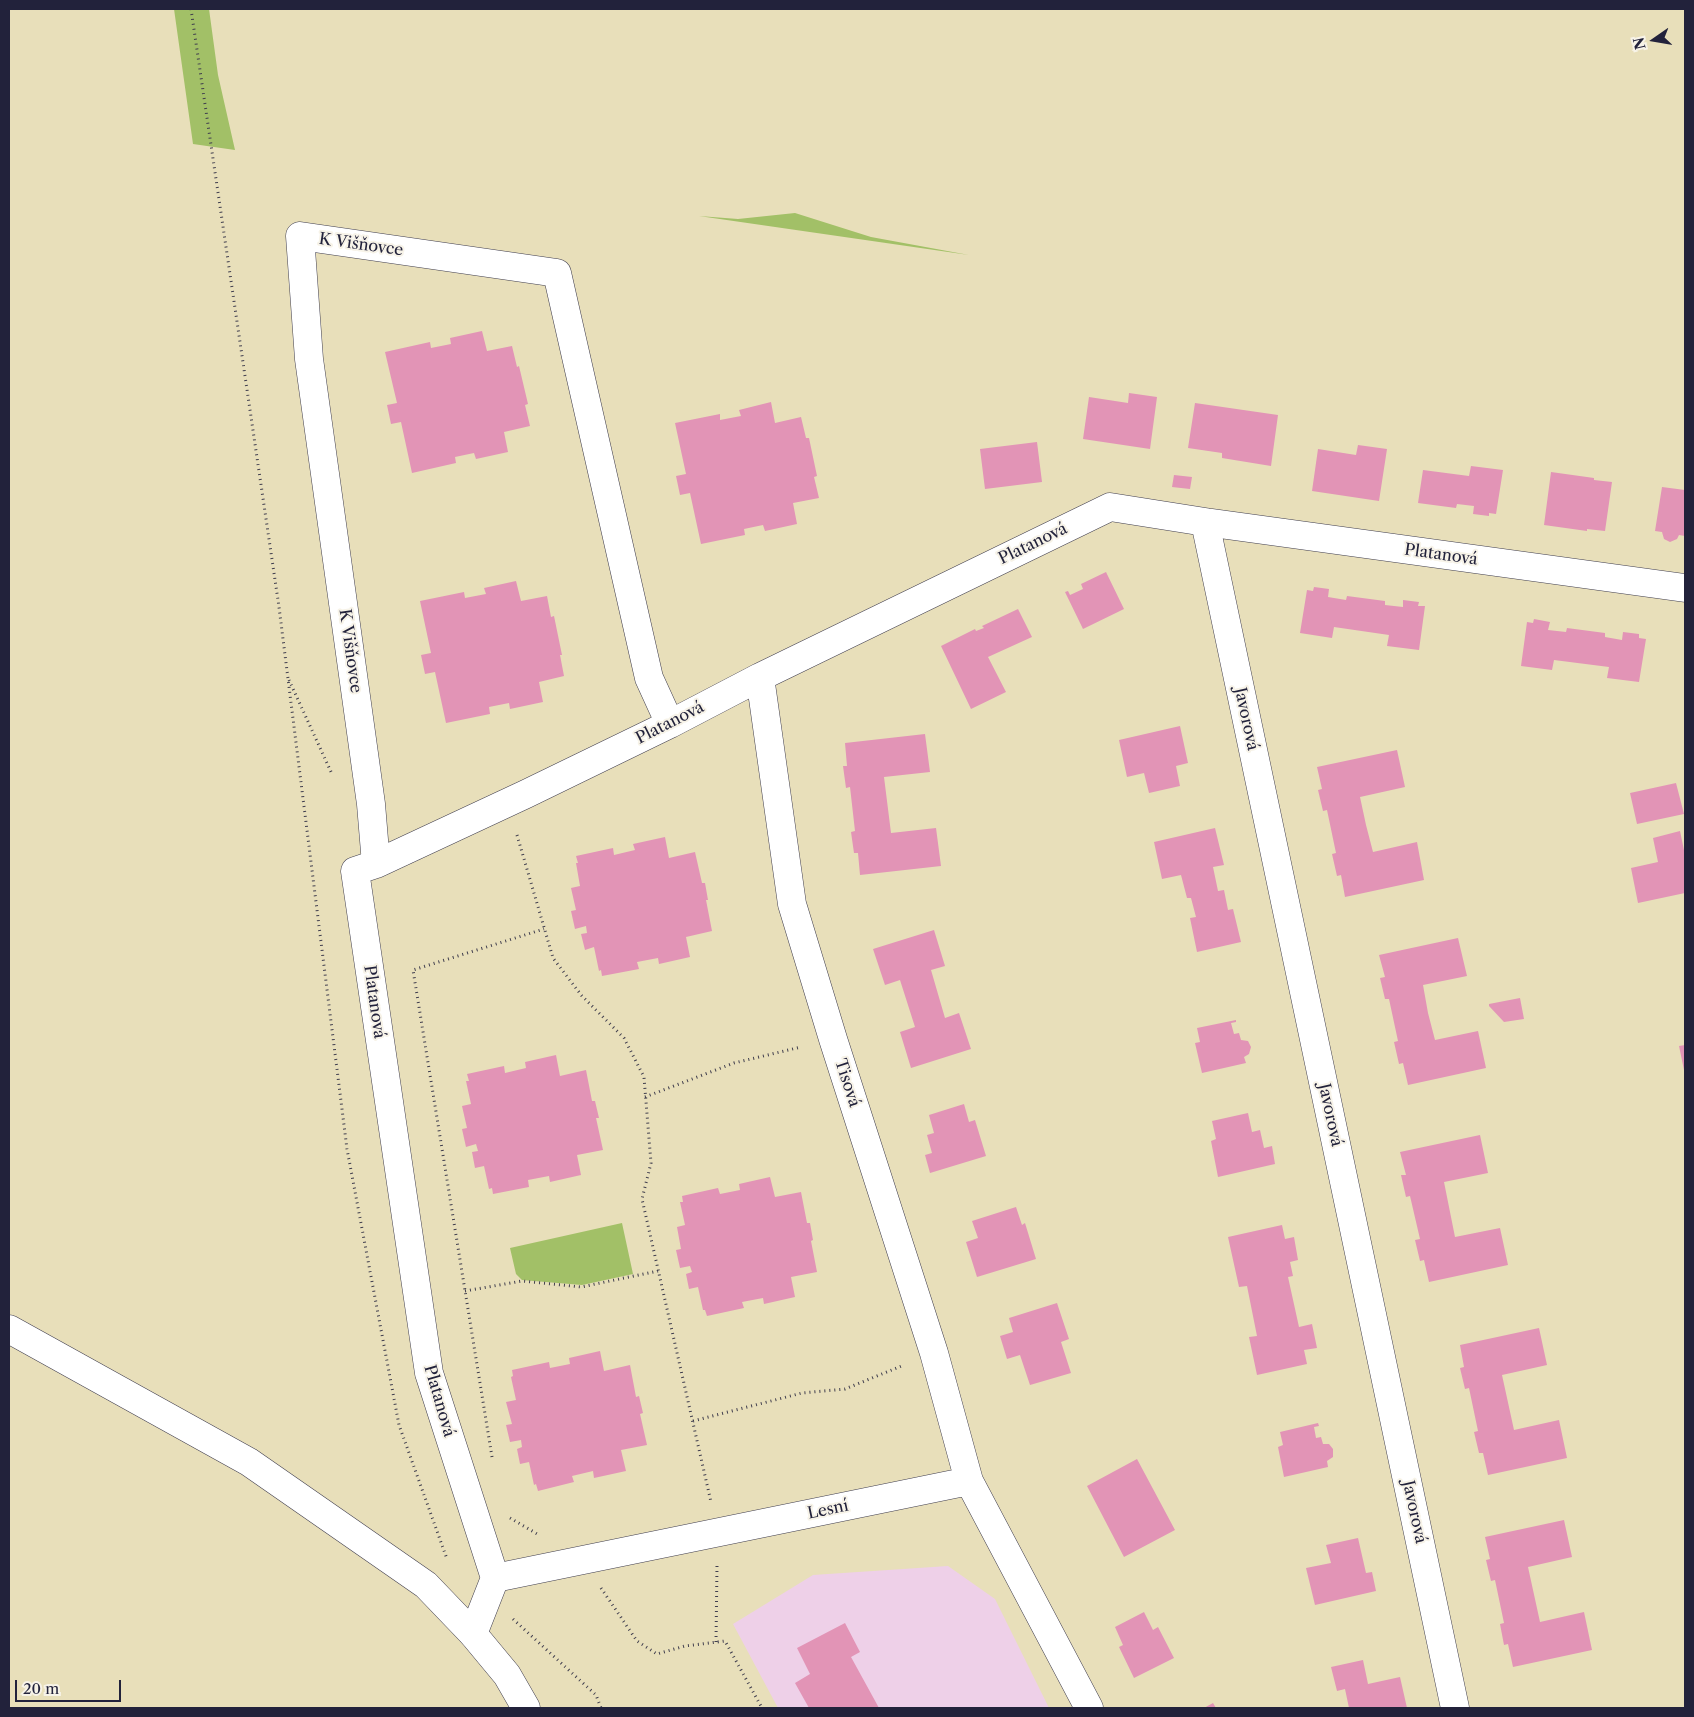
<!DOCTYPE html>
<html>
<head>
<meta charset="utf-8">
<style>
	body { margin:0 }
	#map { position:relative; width:1694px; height:1717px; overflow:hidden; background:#e8dfba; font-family:"Libre Caslon Text",serif }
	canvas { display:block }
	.frame { position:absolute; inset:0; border:10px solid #22223b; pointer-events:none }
	.north { position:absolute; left:1629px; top:15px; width:50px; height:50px; -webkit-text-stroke:4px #f7f3e8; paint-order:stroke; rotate:257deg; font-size:14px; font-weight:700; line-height:20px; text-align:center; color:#22223b }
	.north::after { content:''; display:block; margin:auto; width:18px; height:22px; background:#22223b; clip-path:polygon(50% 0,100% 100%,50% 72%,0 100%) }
	.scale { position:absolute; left:15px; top:1680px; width:106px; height:22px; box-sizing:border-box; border:2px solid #22223b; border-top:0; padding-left:6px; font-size:15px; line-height:18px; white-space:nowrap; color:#22223b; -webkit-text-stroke:4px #f7f3e8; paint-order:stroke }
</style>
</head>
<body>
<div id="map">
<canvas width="1694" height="1717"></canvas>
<div class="frame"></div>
<div class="north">N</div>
<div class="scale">20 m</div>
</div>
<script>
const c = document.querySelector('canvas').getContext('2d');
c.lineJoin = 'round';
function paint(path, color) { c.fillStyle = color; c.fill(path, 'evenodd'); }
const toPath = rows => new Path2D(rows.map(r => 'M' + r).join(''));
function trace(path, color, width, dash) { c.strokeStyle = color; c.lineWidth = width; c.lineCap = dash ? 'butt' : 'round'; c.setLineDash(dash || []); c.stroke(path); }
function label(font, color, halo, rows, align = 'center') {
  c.font = font + ' "Libre Caslon Text",serif'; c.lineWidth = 4; c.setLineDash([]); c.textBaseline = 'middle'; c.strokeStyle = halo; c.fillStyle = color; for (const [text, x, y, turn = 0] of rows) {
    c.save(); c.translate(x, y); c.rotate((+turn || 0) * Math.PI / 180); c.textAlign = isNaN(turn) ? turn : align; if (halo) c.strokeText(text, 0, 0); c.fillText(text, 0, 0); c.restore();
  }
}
paint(toPath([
	[948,1566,995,1599,1049,1708,778,1708,733,1624,813,1575]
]), '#eed0e8');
paint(toPath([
	[174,9,209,9,218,75,235,150,193,144],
	[795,213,871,237,969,255,699,216,738,219],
	[622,1223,633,1274,582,1285,522,1280,516,1274,510,1248]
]), '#a2c067');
paint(toPath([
	[482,331,487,351,512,346,517,367,519,366,528,404,525,405,530,426,504,432,508,452,476,459,474,453,455,457,456,463,412,473,401,422,391,424,387,405,397,403,385,352,430,342,431,348,451,344,450,338],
	[1129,393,1157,397,1150,449,1083,439,1089,397,1128,403],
	[771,402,775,423,801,417,806,438,809,438,817,476,814,477,819,498,793,503,797,524,765,531,763,525,744,529,745,535,701,544,690,493,680,495,676,476,686,474,675,423,720,414,720,420,741,416,739,410],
	[1195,403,1278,415,1271,466,1222,458,1222,453,1188,448],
	[1037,442,1042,482,985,489,980,449],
	[1358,445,1387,449,1379,501,1312,491,1318,449,1356,455],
	[1471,466,1503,470,1496,514,1489,513,1489,516,1473,514,1474,506,1457,504,1456,508,1418,503,1423,470,1469,476],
	[1551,472,1594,478,1594,480,1612,482,1605,531,1587,529,1587,531,1544,525],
	[1174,475,1192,477,1190,489,1172,487],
	[1662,487,1685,490,1685,536,1679,535,1677,539,1670,542,1664,539,1662,532,1655,531],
	[1106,572,1124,609,1083,629,1065,592,1068,591,1070,595,1083,589,1081,584],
	[516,581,521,601,547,596,551,617,554,616,562,655,560,655,564,676,539,682,543,702,510,709,509,703,489,707,490,714,446,723,435,672,425,674,421,655,431,653,420,601,464,592,465,598,486,594,484,588],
	[1314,587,1329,589,1328,597,1346,600,1347,596,1385,601,1385,605,1403,607,1403,600,1419,602,1418,606,1425,606,1419,650,1387,646,1389,635,1334,627,1332,638,1300,633,1307,590,1313,591],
	[1018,609,1032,637,988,657,1006,692,971,709,941,646,975,629,976,631,984,628,982,626],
	[1534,619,1550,622,1548,630,1566,632,1567,628,1605,633,1605,637,1622,640,1623,632,1639,634,1639,638,1646,639,1639,682,1607,678,1609,667,1554,660,1552,670,1521,666,1527,622,1533,623],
	[1180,726,1188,763,1176,766,1180,786,1149,793,1144,773,1127,777,1119,740],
	[925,734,930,772,884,777,891,833,936,828,941,866,860,875,858,853,854,853,851,832,855,831,850,787,846,788,843,766,847,766,845,743],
	[1397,750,1405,787,1360,797,1366,825,1373,852,1417,842,1424,880,1345,897,1341,875,1337,876,1332,854,1336,853,1327,810,1323,811,1318,790,1322,789,1317,767],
	[1676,783,1684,814,1637,824,1630,793],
	[1215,828,1224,865,1213,867,1218,891,1224,890,1228,910,1233,909,1241,942,1197,952,1190,918,1196,917,1191,898,1187,898,1181,875,1162,879,1154,842],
	[1680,831,1685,855,1685,893,1638,903,1631,868,1658,862,1653,838],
	[665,837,669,858,695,852,702,883,705,883,708,900,706,900,712,931,686,937,690,957,659,964,658,958,637,962,639,969,602,976,601,970,599,971,594,947,585,950,581,934,587,933,586,926,575,929,571,911,576,910,571,888,580,886,576,863,578,863,576,856,613,848,614,855,635,850,633,844],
	[934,930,945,966,931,970,945,1018,959,1013,971,1049,911,1068,900,1032,915,1027,900,980,885,985,873,949],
	[1458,938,1467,976,1423,985,1428,1013,1435,1040,1478,1031,1486,1068,1408,1085,1403,1063,1399,1064,1394,1042,1398,1041,1389,999,1385,999,1380,978,1385,977,1379,955],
	[1520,998,1524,1019,1504,1022,1489,1006,1489,1004],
	[1236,1020,1236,1022,1231,1023,1234,1034,1239,1033,1241,1040,1248,1041,1251,1047,1249,1054,1244,1057,1246,1063,1202,1073,1195,1043,1200,1042,1197,1028],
	[1685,1045,1685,1069,1684,1070,1679,1046],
	[556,1055,560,1076,586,1070,592,1101,595,1101,599,1118,596,1118,603,1150,577,1155,581,1175,550,1182,549,1176,528,1180,529,1187,493,1194,492,1188,489,1189,484,1166,475,1168,472,1152,478,1151,476,1144,466,1147,462,1129,467,1128,462,1106,471,1104,466,1081,469,1081,467,1074,504,1066,505,1073,526,1068,525,1062],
	[964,1104,969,1122,975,1120,986,1156,930,1173,925,1155,932,1153,927,1135,934,1133,929,1115],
	[1248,1113,1252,1132,1260,1130,1264,1148,1272,1146,1275,1164,1218,1177,1211,1141,1216,1139,1212,1121],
	[1480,1135,1488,1173,1444,1182,1455,1237,1500,1228,1508,1265,1429,1282,1424,1260,1420,1261,1415,1240,1420,1239,1410,1196,1406,1197,1401,1175,1406,1175,1400,1152],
	[770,1177,775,1197,801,1192,807,1223,810,1223,813,1240,811,1241,817,1272,791,1277,795,1297,764,1304,763,1298,742,1302,744,1308,707,1316,705,1310,703,1310,698,1287,689,1289,686,1274,692,1272,690,1266,680,1268,676,1250,681,1249,677,1227,685,1225,680,1202,683,1202,682,1196,718,1188,720,1194,740,1190,739,1184],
	[1016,1207,1022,1225,1025,1223,1036,1259,977,1277,966,1242,978,1238,972,1221],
	[1282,1225,1285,1239,1294,1237,1298,1260,1290,1262,1293,1276,1288,1277,1299,1327,1312,1324,1317,1348,1304,1350,1307,1364,1257,1375,1249,1337,1257,1336,1247,1286,1239,1287,1228,1237],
	[1057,1303,1069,1339,1061,1342,1071,1373,1030,1385,1020,1355,1007,1359,1000,1336,1013,1332,1009,1318],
	[1539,1328,1547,1365,1502,1375,1514,1430,1559,1420,1567,1458,1488,1475,1483,1453,1479,1453,1474,1432,1478,1431,1469,1388,1465,1389,1460,1368,1464,1367,1460,1345],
	[600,1351,604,1371,630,1365,636,1397,639,1396,643,1413,640,1414,647,1445,621,1450,626,1471,594,1478,593,1471,572,1476,574,1482,538,1491,536,1484,534,1485,529,1462,520,1464,517,1449,522,1447,521,1440,510,1442,506,1425,512,1424,506,1402,516,1400,511,1377,513,1376,512,1370,549,1362,550,1368,570,1364,569,1358],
	[1318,1423,1319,1426,1314,1427,1316,1438,1321,1437,1323,1444,1329,1444,1333,1449,1333,1457,1327,1461,1328,1467,1284,1477,1278,1447,1283,1445,1280,1432],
	[1137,1459,1175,1530,1124,1557,1087,1486],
	[1564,1520,1572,1557,1528,1567,1540,1622,1584,1612,1592,1650,1513,1667,1508,1644,1504,1645,1500,1624,1504,1623,1495,1580,1491,1581,1486,1560,1490,1559,1485,1537],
	[1358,1538,1366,1573,1372,1572,1376,1591,1315,1605,1306,1568,1331,1563,1326,1545],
	[1144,1612,1153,1630,1158,1627,1174,1658,1134,1678,1119,1647,1123,1645,1115,1627],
	[845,1623,860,1652,851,1657,879,1708,809,1708,795,1683,810,1674,797,1648],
	[1363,1660,1368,1684,1400,1677,1407,1708,1349,1708,1345,1689,1337,1691,1331,1667],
	[1213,1703,1216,1708,1204,1708]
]), '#e294b6');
const street = toPath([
	[1205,522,1455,1708],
	[760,677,792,904,833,1039,934,1353,969,1481,1089,1708],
	[376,864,371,804,309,359,300,236,557,273,649,678,670,724],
	[495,1578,429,1373,355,871,376,864,526,794,670,724,760,677,1110,507,1205,522,1685,588],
	[473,1634,495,1578,969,1481]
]);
const secondary = toPath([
	[9,1329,249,1462,426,1585,473,1634,507,1675,526,1708]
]);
trace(street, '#403e4e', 29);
trace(secondary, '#403e4e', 29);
trace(toPath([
	[191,9,279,607,347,1149,399,1425,447,1559],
	[289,680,332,774],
	[517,835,553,958,582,996,624,1038,644,1077,651,1163,642,1199,711,1502],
	[645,1097,734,1063,801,1047],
	[465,1291,522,1281,581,1287,658,1271],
	[693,1421,802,1393,845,1389,904,1365],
	[492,1457,413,970,544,929],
	[510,1518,539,1535],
	[601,1588,637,1641,657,1654,685,1646,725,1641,762,1708],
	[513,1619,596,1695,601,1708],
	[716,1642,717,1565]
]), '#403e4e', 3, [1, 4]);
trace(street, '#fff', 28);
trace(secondary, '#fff', 28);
label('16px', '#22223b', '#f7f3e8', [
	["K Višňovce",361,245,8],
	["Platanová",1033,544,-26],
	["Platanová",1441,555,8],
	["K Višňovce",350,651,82],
	["Javorová",1246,719,78],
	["Platanová",670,723,-27],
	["Platanová",374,1002,82],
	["Tisová",847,1083,72],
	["Javorová",1330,1115,78],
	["Platanová",439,1401,74],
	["Lesní",828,1510,-12],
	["Javorová",1414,1512,78]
]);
</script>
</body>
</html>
